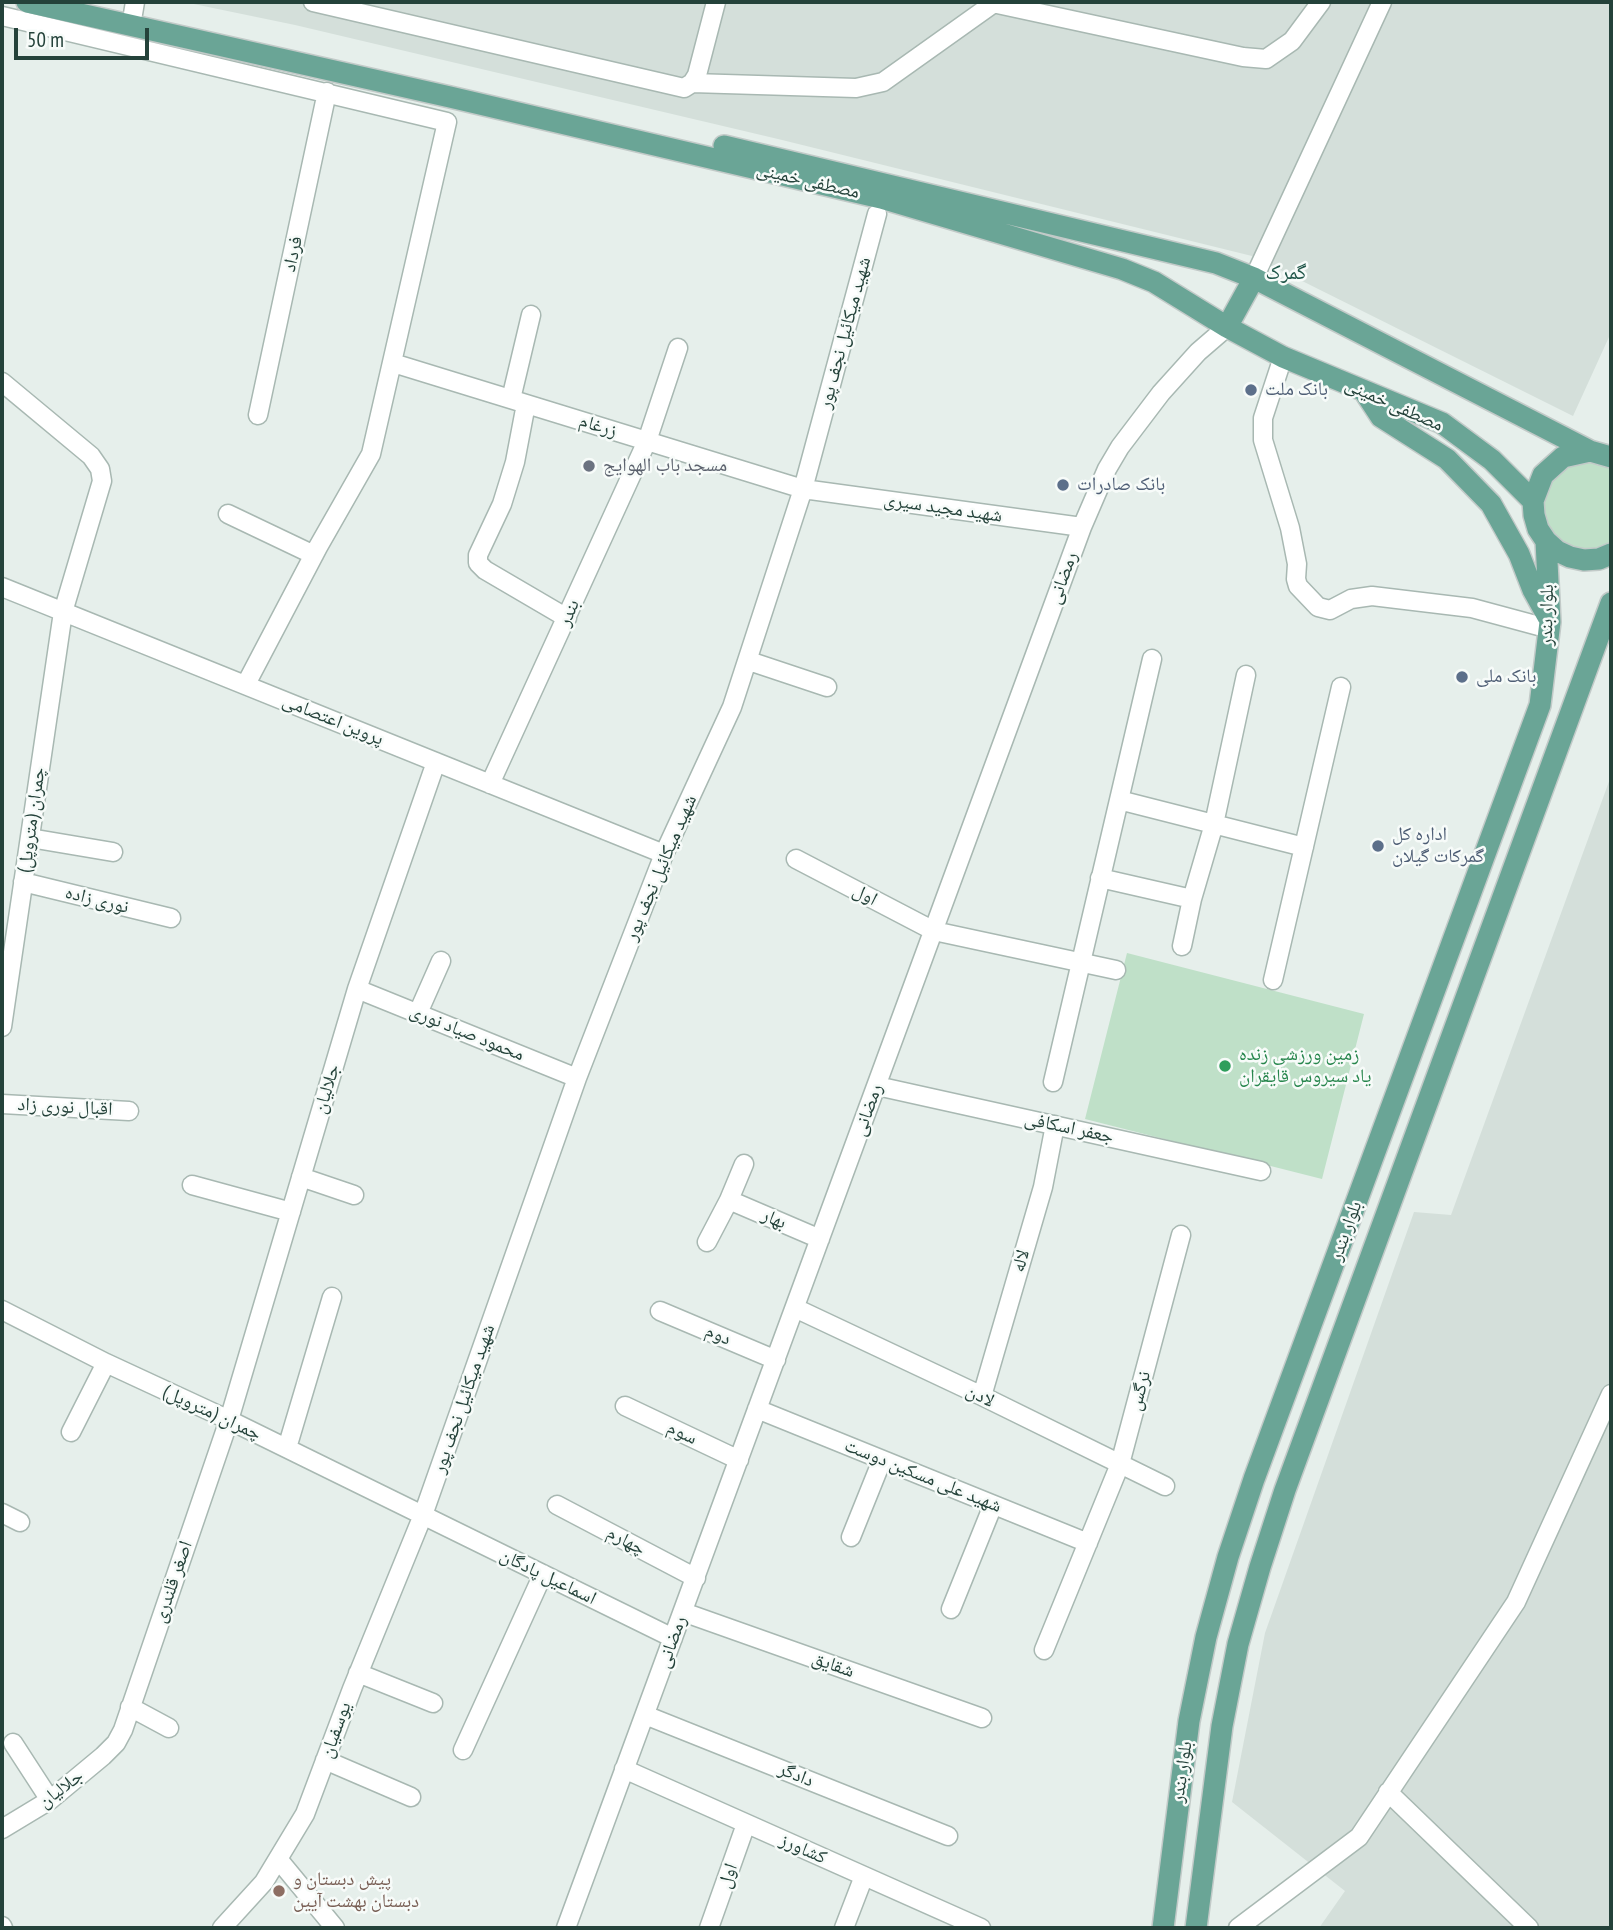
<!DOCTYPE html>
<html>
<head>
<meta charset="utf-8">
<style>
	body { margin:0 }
	#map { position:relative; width:1613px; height:1930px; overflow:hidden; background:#e6efeb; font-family:"PT Sans Narrow",sans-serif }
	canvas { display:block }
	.frame { position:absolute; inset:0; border:4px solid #24423a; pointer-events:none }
	.scale { position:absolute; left:14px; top:28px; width:135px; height:32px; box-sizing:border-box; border:4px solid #24423a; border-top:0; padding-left:9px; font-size:21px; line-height:24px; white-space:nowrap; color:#24423a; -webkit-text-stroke:5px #f7fbf9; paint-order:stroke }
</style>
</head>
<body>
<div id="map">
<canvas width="1613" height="1930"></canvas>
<div class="frame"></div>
<div class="scale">50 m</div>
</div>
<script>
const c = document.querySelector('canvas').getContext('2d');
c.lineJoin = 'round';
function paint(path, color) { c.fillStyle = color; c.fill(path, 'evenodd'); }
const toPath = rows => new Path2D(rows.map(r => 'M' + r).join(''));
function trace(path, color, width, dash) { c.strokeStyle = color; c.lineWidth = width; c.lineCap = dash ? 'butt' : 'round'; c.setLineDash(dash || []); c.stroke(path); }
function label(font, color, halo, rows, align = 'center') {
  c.font = font + ' "PT Sans Narrow","Noto Naskh Arabic",sans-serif'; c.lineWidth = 5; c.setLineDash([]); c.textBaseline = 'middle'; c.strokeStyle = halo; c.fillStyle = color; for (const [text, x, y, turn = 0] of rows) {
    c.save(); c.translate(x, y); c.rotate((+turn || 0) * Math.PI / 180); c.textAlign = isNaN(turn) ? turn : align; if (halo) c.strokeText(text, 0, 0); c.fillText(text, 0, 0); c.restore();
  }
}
paint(toPath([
	[184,2,1611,2,1611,337,1609,337,1573,416,1252,256,778,139,295,25],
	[1611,776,1611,1928,1319,1928,1345,1891,1232,1802,1265,1633,1414,1212,1451,1215]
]), '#d4dfda');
paint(toPath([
	[1590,459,1611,466,1611,546,1594,552,1563,546,1543,522,1543,490,1562,467],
	[1127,953,1364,1014,1322,1179,1085,1119]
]), '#bfe0c8');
const minor = toPath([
	[313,2,684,88,692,83,697,75,716,2],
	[988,2,1243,57,1266,59,1292,41,1321,2],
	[133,14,135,2],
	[2,16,447,122,371,454,318,547,246,684],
	[692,83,856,88,883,82,994,3],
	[1254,278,1382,2],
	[1283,357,1263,418,1263,440,1290,528,1297,564,1296,579,1298,586,1318,607,1330,610,1351,599,1372,596,1472,608,1550,629],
	[393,363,803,489,1082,527],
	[2,382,91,456,100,469,102,481,63,612,2,1027],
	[511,399,531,315],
	[526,404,515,462,502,504,478,555,478,563,485,570,567,618],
	[258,415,327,92],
	[228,514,314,555],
	[2,587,664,854],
	[749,661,827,687],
	[490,784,647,441,678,348],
	[1119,800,1304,847],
	[30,838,113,852],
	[796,859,934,931,1116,970],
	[1100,878,1192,899],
	[23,882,171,918],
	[1182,946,1192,899,1214,824,1246,675],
	[1273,980,1341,687],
	[357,989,577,1078],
	[418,1013,441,961],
	[1053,1082,1152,659],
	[877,1086,1261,1171],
	[2,1104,129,1111],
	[301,1177,354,1195],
	[192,1185,291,1212],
	[729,1200,820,1239],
	[707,1242,729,1200,744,1164],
	[795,1308,982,1396,1165,1486],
	[2,1310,106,1363,229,1420,673,1638],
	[660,1311,776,1360],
	[982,1396,1043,1187,1055,1125],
	[625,1406,739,1460],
	[757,1409,1088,1543],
	[71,1432,106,1363],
	[287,1448,332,1297],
	[557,1505,696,1578],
	[2,1513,20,1522],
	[851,1537,882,1460],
	[951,1609,993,1505],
	[683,1612,982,1718],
	[1044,1650,1120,1464,1181,1235],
	[358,1673,433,1703],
	[130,1707,169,1728],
	[645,1715,948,1836],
	[13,1743,50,1800],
	[463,1750,543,1574],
	[325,1760,411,1797],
	[624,1769,981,1928],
	[1388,1792,1529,1928],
	[2,1829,50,1800,103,1756,116,1743,123,1730,229,1420,357,989,436,762],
	[278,1859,335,1928],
	[2,1926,3,1928],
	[222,1928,264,1882,305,1814,352,1689,423,1515,577,1078,664,854,732,707,803,489,877,214],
	[566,1928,1082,527,1107,469,1120,447,1161,393,1198,352,1227,327],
	[709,1928,746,1824],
	[844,1928,864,1876],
	[1238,1928,1359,1837,1516,1602,1611,1394]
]);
const major = toPath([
	[27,2,450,97,881,198,1122,269,1154,282,1227,327,1283,357,1442,423,1492,460,1533,501],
	[724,146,1216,263,1254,278,1590,451],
	[1227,327,1254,278],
	[1364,391,1381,417,1447,459,1491,504,1519,554,1533,590,1548,617],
	[1611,457,1590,451,1563,457,1543,475,1533,501,1534,515,1538,529,1546,541,1557,551,1570,557,1584,560,1599,559,1611,554],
	[1163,1928,1189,1721,1206,1637,1228,1557,1254,1479,1540,705,1550,622,1546,541],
	[1196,1928,1222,1726,1238,1644,1260,1567,1285,1490,1611,603]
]);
trace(minor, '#a8b8b2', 21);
trace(major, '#c2cac8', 24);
trace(minor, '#fff', 18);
trace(major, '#6aa596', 21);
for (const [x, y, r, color] of [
	[1251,390,7,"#5c6f8a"],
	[589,466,7,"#6b7280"],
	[1063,485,7,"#5c6f8a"],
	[1462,677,7,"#5c6f8a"],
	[1378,846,7,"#5c6f8a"],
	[1225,1066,7,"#2e9e5b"],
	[279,1891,7,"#8d6e63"]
]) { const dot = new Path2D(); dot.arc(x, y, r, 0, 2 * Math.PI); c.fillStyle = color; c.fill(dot); trace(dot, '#f7fbf9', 2.5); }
label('19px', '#24423a', '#f7fbf9', [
	["مصطفی خمینی",808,181,13],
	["فرداد",293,254,-78],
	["شهید میکائیل نجف پور",845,333,-75],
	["مصطفی خمینی",1394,405,24],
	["زرغام",598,426,17],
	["شهید مجید سیری",943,508,8],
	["رمضانی",1063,578,-70],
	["بندر",569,613,-66],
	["بلوار بندر",1547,615,-89],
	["پروین اعتصامی",333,720,22],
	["چمران (متروپل)",32,820,-82],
	["شهید میکائیل نجف پور",661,868,-67],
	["اول",865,895,28],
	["نوری زاده",97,900,14],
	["محمود صیاد نوری",467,1033,22],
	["جلالیان",327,1089,-73],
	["اقبال نوری زاد",65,1107,3],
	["رمضانی",868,1110,-70],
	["جعفر اسکافی",1069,1128,12],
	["بهار",774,1219,24],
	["بلوار بندر",1346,1231,-70],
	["لاله",1021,1261,-74],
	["دوم",718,1335,23],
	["نرگس",1140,1391,-75],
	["لادن",980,1396,26],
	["شهید میکائیل نجف پور",464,1399,-71],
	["چمران (متروپل)",212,1413,25],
	["سوم",682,1433,25],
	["شهید علی مسکین دوست",923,1476,22],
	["چهارم",626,1541,28],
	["اسماعیل پادگان",548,1577,26],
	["اصغر قلندری",173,1582,-71],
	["رمضانی",672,1642,-70],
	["شقایق",833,1665,19],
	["یوسفیان",336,1730,-70],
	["بلوار بندر",1182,1772,-82],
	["دادگر",796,1775,22],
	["جلالیان",61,1789,-37],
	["کشاورز",803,1849,24],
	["اول",728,1876,-71]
]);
label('19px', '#4e5e75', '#f7fbf9', [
	["بانک ملت",1265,390],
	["بانک صادرات",1077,485],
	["بانک ملی",1476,677],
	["اداره کل",1392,835],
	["گمرکات گیلان",1392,857]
], 'left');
label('19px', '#5b616d', '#f7fbf9', [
	["مسجد باب الهوایج",603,466]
], 'left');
label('19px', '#27864d', '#f7fbf9', [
	["زمین ورزشی زنده",1239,1055],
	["یاد سیروس قایقران",1239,1077]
], 'left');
label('19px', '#785e54', '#f7fbf9', [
	["پیش دبستان و",293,1880],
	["دبستان بهشت آیین",293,1902]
], 'left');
label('21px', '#1f5548', '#f7fbf9', [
	["گمرک",1286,273]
]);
</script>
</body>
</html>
